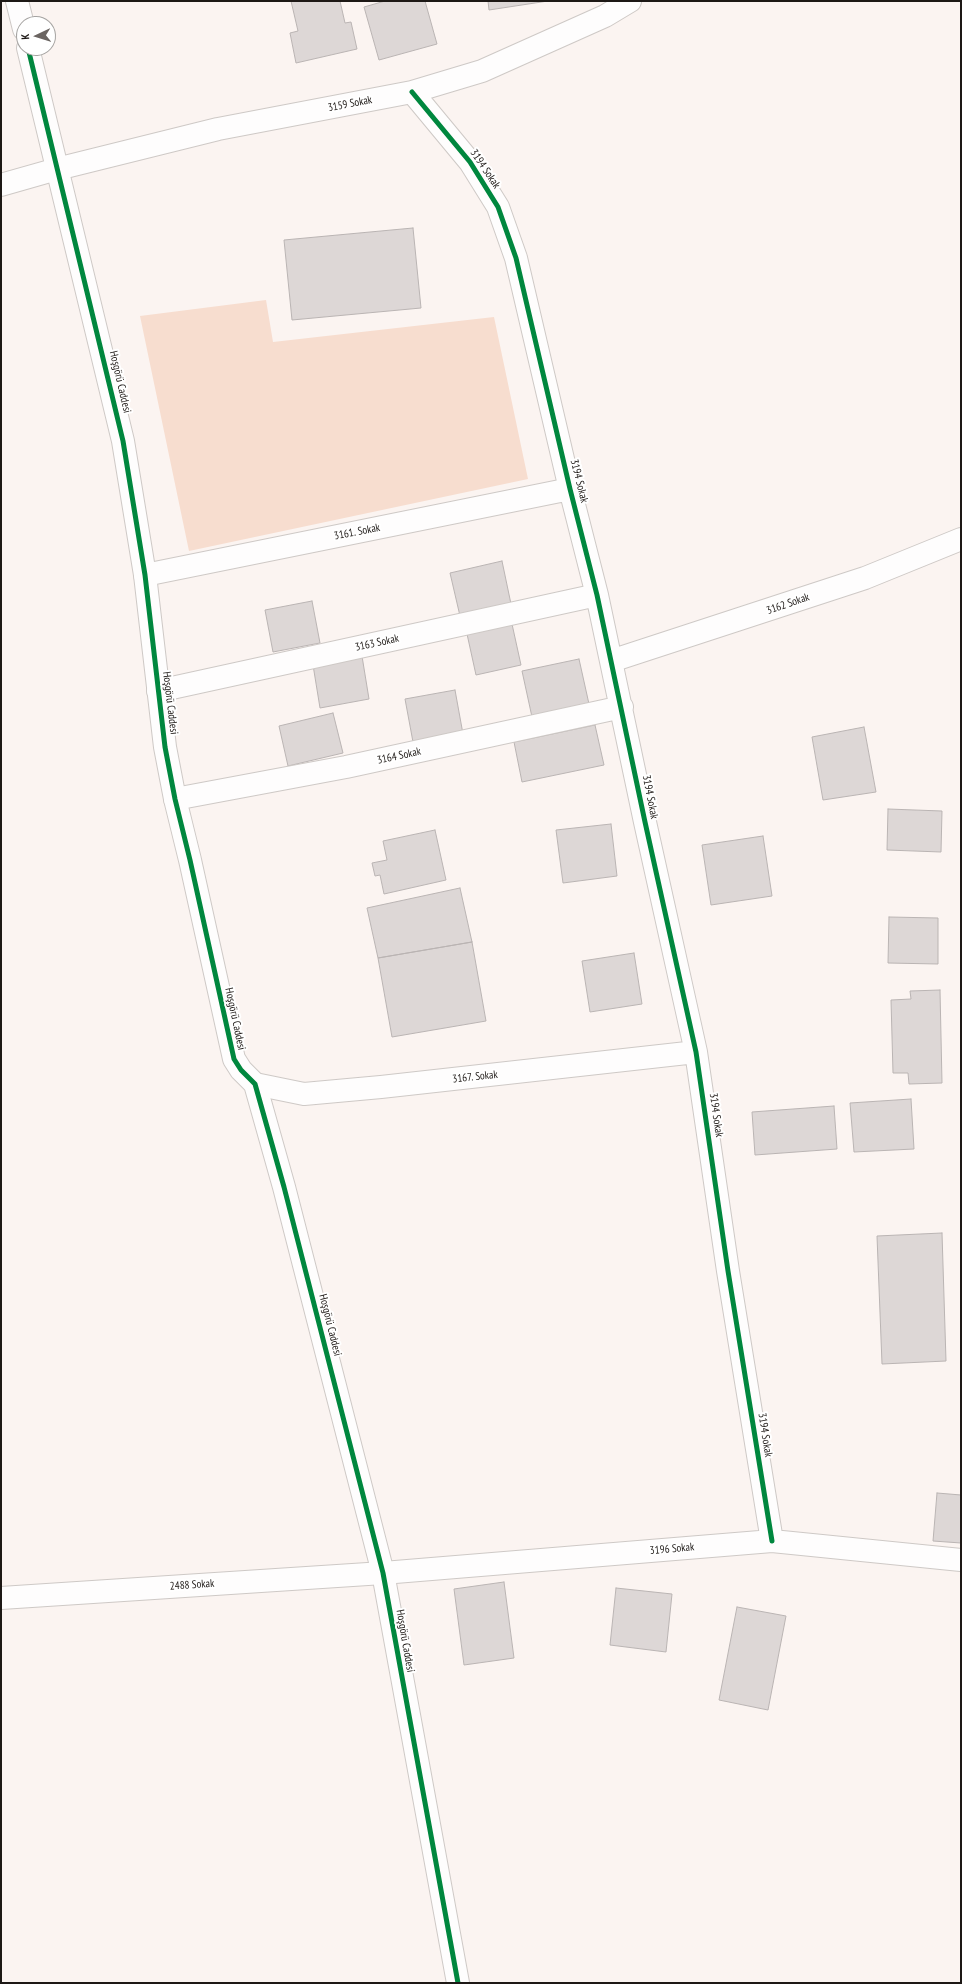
<!DOCTYPE html>
<html>
<head>
<meta charset="utf-8">
<style>
	body { margin:0 }
	#map { position:relative; width:962px; height:1984px; overflow:hidden; background:#fbf4f1; font-family:"PT Sans Narrow",sans-serif }
	canvas { display:block }
	.frame { position:absolute; inset:0; border:2px solid #1d1815; pointer-events:none }
	.north { position:absolute; left:16px; top:16px; width:40px; height:40px; box-sizing:border-box; background:#fff; border:1px solid #a5a3a1; border-radius:50%; rotate:266deg; font-size:11px; font-weight:700; line-height:16px; text-align:center; color:#1d1815 }
	.north::after { content:''; display:block; margin:auto; width:14px; height:18px; background:#6b6562; clip-path:polygon(50% 0,100% 100%,50% 72%,0 100%) }
</style>
</head>
<body>
<div id="map">
<canvas width="962" height="1984"></canvas>
<div class="frame"></div>
<div class="north">K</div>
</div>
<script>
const c = document.querySelector('canvas').getContext('2d');
c.lineJoin = 'round';
function paint(path, color) { c.fillStyle = color; c.fill(path, 'evenodd'); }
const toPath = rows => new Path2D(rows.map(r => 'M' + r).join(''));
function trace(path, color, width, dash) { c.strokeStyle = color; c.lineWidth = width; c.lineCap = dash ? 'butt' : 'round'; c.setLineDash(dash || []); c.stroke(path); }
function label(font, color, halo, rows, align = 'center') {
  c.font = font + ' "PT Sans Narrow",sans-serif'; c.lineWidth = 4; c.setLineDash([]); c.textBaseline = 'middle'; c.strokeStyle = halo; c.fillStyle = color; for (const [text, x, y, turn = 0] of rows) {
    c.save(); c.translate(x, y); c.rotate((+turn || 0) * Math.PI / 180); c.textAlign = isNaN(turn) ? turn : align; if (halo) c.strokeText(text, 0, 0); c.fillText(text, 0, 0); c.restore();
  }
}
paint(toPath([
	[266,300,273,342,494,317,528,479,189,551,140,316]
]), '#f7ddcf');
const building = toPath([
	[291,1,340,1,345,23,351,22,357,49,296,63,290,33,298,31,291,1],
	[385,1,425,1,437,44,379,60,364,7,385,1],
	[488,1,548,1,489,10,488,1],
	[413,228,421,308,292,320,284,240,413,228],
	[502,561,511,604,460,616,450,573,502,561],
	[312,601,320,643,273,652,265,610,312,601],
	[512,624,521,665,476,675,467,634,512,624],
	[362,656,369,699,320,708,313,665,362,656],
	[579,659,589,704,532,717,522,671,579,659],
	[455,690,463,734,413,742,405,699,455,690],
	[333,713,343,753,288,766,279,726,333,713],
	[595,725,604,765,522,782,514,742,595,725],
	[864,727,876,792,823,800,812,737,864,727],
	[888,809,942,811,941,852,887,850,888,809],
	[611,824,617,876,563,883,556,830,611,824],
	[435,830,446,880,384,894,380,875,375,876,372,863,387,860,383,841,435,830],
	[763,836,772,896,711,905,702,845,763,836],
	[460,888,472,942,378,958,367,908,460,888],
	[889,917,938,918,938,964,888,963,889,917],
	[472,942,486,1021,392,1037,378,958,472,942],
	[634,953,642,1004,590,1012,582,961,634,953],
	[940,990,942,1083,909,1084,908,1073,893,1073,891,1000,911,999,910,991,940,990],
	[911,1099,914,1149,854,1152,850,1103,911,1099],
	[834,1106,837,1149,755,1155,752,1112,834,1106],
	[942,1233,946,1361,882,1364,877,1236,942,1233],
	[937,1493,961,1495,961,1543,933,1541,937,1493],
	[504,1582,514,1658,464,1665,454,1589,504,1582],
	[616,1588,672,1594,666,1652,610,1645,616,1588],
	[737,1607,786,1616,768,1710,719,1700,737,1607]
]);
paint(building, '#ddd7d6');
trace(building, '#bab4b3', 1);
const minor = toPath([
	[412,92,470,162,498,207,516,258,570,489,597,595,645,822,696,1052,728,1271,772,1541],
	[1,185,57,169,218,129,412,92,482,71,605,16,630,1],
	[145,575,570,489],
	[611,661,865,578,961,539],
	[158,691,597,595],
	[175,799,346,767,622,707],
	[255,1084,304,1094,381,1087,696,1052],
	[1,1598,383,1573,772,1541,961,1560]
]);
const tertiary = toPath([
	[17,1,24,29],
	[28,48,123,441,145,575,165,747,175,799,190,860,234,1059,241,1070,255,1084,284,1187,383,1573,458,1983]
]);
trace(minor, '#cec9c6', 24);
trace(tertiary, '#cec9c6', 24);
trace(minor, '#fefdfd', 22);
trace(tertiary, '#fefdfd', 22);
trace(toPath([
	[28,48,123,441,145,575,165,747,175,799,190,860,234,1059,241,1070,255,1084,284,1187,383,1573,458,1983],
	[412,92,470,162,498,207,516,258,570,489,597,595,645,822,696,1052,728,1271,772,1541]
]), '#00873e', 5);
label('11px', '#1d1815', '#fff', [
	["3159 Sokak",350,104,-11],
	["3194 Sokak",485,169,56],
	["Hoşgörü Caddesi",120,382,77],
	["3194 Sokak",579,481,76],
	["3161. Sokak",357,532,-11],
	["3162 Sokak",788,604,-19],
	["3163 Sokak",377,643,-12],
	["Hoşgörü Caddesi",170,703,83],
	["3164 Sokak",399,756,-12],
	["3194 Sokak",650,797,79],
	["Hoşgörü Caddesi",235,1019,78],
	["3167. Sokak",475,1077,-6],
	["3194 Sokak",716,1115,82],
	["Hoşgörü Caddesi",330,1325,76],
	["3194 Sokak",765,1435,81],
	["3196 Sokak",672,1549,-5],
	["2488 Sokak",192,1585,-4],
	["Hoşgörü Caddesi",405,1641,80]
]);
</script>
</body>
</html>
